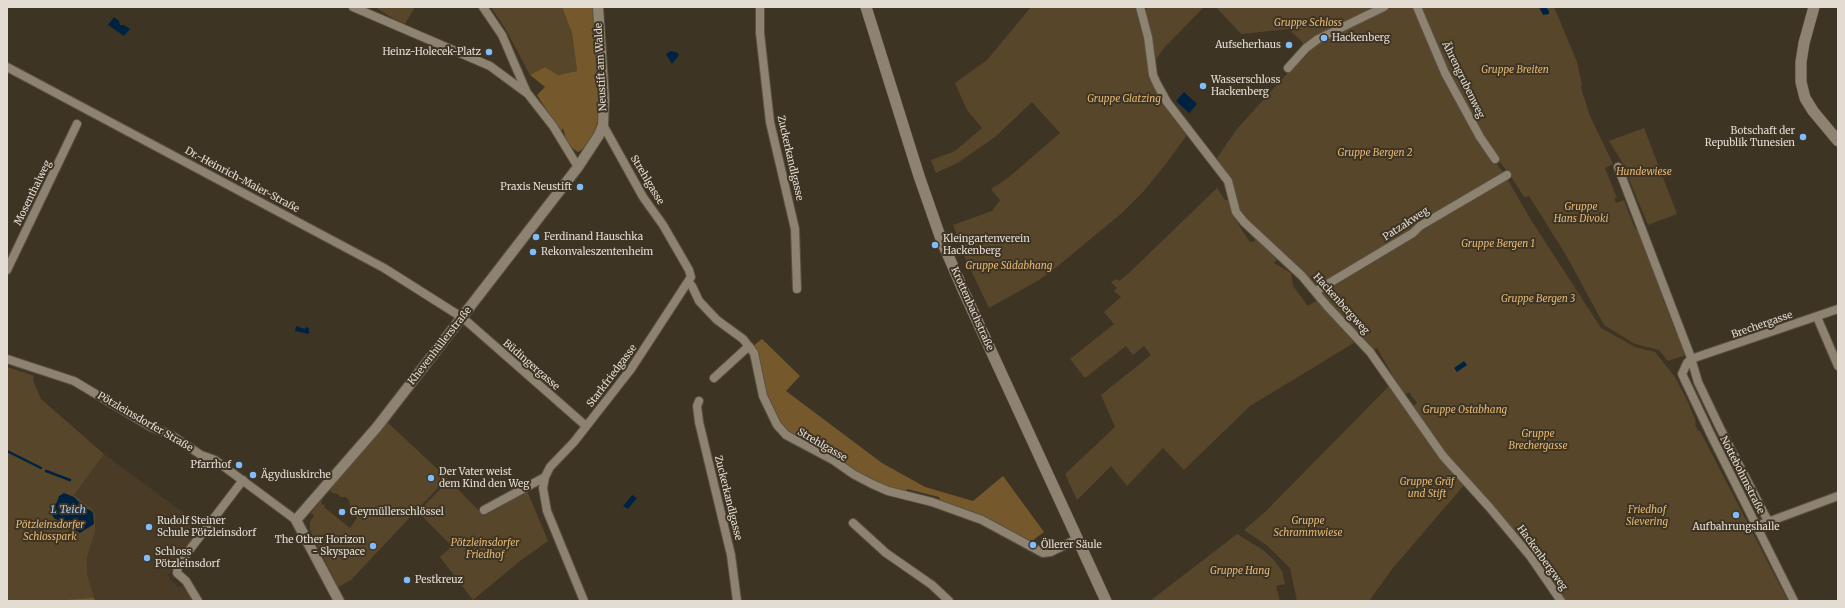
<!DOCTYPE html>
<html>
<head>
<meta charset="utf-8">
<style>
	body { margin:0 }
	#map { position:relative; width:1845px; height:608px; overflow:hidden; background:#3e3424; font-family:Merriweather,serif }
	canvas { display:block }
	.frame { position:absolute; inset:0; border:8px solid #e3dcd3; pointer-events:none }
</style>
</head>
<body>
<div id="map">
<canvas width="1845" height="608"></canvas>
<div class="frame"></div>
</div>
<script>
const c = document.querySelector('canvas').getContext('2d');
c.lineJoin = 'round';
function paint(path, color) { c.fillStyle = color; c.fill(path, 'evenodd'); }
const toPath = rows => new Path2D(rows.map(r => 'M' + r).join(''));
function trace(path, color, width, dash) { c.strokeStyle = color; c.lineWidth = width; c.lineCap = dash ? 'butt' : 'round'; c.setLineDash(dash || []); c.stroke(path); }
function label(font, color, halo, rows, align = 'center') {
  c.font = font + ' Merriweather,serif'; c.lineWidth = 4; c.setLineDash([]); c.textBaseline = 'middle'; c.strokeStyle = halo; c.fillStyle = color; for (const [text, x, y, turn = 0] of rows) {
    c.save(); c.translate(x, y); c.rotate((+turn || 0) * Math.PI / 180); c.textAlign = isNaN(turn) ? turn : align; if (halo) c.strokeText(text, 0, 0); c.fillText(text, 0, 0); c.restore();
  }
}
paint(toPath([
	[104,454,204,528,168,575,171,581,178,587,183,587,195,601,95,601,87,573,87,557,95,532,74,495]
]), '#493b26');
paint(toPath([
	[375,7,415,7,405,24,394,19],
	[491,7,562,7,572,33,577,71,558,75,545,67,530,75,505,28],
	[1031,7,1136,7,1146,38,1150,75,1152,84,1164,104,1187,135,1165,165,1143,192,1122,213,1058,266,1039,280,989,308,965,258,953,225,992,211,1000,200,991,189,1008,178,1060,133,1032,102,995,137,959,162,936,173,931,160,955,151,982,128,967,110,955,83,987,60],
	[1147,7,1204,7,1164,48,1154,62,1145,15],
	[1216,7,1376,7,1328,30,1304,44,1289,29,1241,34],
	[1389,7,1415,7,1437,58,1434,59,1476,139,1478,139,1505,175,1531,220,1601,328,1635,347,1655,352,1675,377,1688,402,1696,422,1695,424,1698,431,1700,431,1788,601,1563,601,1446,457,1412,407,1417,403,1409,392,1404,395,1377,348,1373,350,1357,341,1250,406,1184,470,1163,448,1127,486,1111,466,1077,500,1065,474,1115,427,1101,395,1151,355,1144,346,1133,355,1126,346,1085,378,1070,359,1114,324,1104,312,1121,297,1114,291,1117,288,1111,282,1116,279,1119,281,1128,274,1217,188,1225,200,1228,200,1230,206,1239,219,1238,224,1250,242,1255,241,1255,235,1279,257,1274,263,1291,273,1293,286,1308,306,1319,299,1257,230,1258,229,1239,212,1230,178,1217,158,1237,129,1312,46],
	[1420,7,1554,7,1577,62,1582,85,1581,88,1590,116,1613,164,1605,168,1617,198,1614,199,1616,203,1624,200,1635,229,1638,228,1664,299,1663,300,1665,304,1686,355,1668,361,1659,350,1635,344,1604,325,1566,255,1529,196,1524,197,1510,175,1485,143,1451,79],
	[1644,128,1677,214,1648,225,1622,162,1609,141],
	[7,367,34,376,33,380,41,399,104,454,74,495,91,508,95,515,95,532,87,557,87,573,95,601,7,601],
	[1391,384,1465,484,1393,568,1369,601,1297,601,1290,568,1268,546,1244,530,1265,512],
	[386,421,447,478,351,580,338,587,310,530,310,522,314,515,311,513,323,498,321,504,325,505,324,507,350,528,357,518,352,514,355,509,350,505,349,500,346,497,341,497,336,493,334,494,329,490],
	[449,480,484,516,526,492,528,493,548,541,520,561,473,600,440,557,452,546,418,512],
	[1237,534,1263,550,1274,560,1282,571,1285,584,1276,586,1280,601,1150,601]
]), '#58462a');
paint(toPath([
	[562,7,594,7,599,115,595,130,586,147,578,152,572,148,567,142,563,128,561,132,537,95,545,87,530,75,545,67,558,75,577,71,572,33],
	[762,339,800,376,786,391,882,463,925,487,973,501,1003,476,1044,532,1033,540,1025,540,986,518,941,503,939,497,907,489,905,495,883,487,788,434,779,425,768,403,753,346],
	[94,598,95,601,65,601,66,600]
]), '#75592d');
paint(toPath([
	[1539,7,1546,7,1549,11,1549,14,1543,15],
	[114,17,119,21,120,25,124,25,130,29,124,36,108,25],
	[671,51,678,53,679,55,672,64,666,54],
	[1184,92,1197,104,1189,113,1176,101],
	[296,326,305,329,306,327,309,328,309,334,295,331],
	[1464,361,1467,365,1457,372,1454,368],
	[64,493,74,497,85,508,90,510,93,513,94,524,80,533,54,518,52,515,53,507,57,502,59,496],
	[632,495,637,498,628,509,623,506]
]), '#002241');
trace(toPath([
	[7,451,41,468],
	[46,471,70,480]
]), '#002241', 2.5);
const minor = toPath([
	[353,7,490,66,528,94,553,126,578,167],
	[483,7,502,35,527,93],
	[760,7,760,33,770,122,795,229,797,289],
	[1140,7,1148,37,1153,75,1157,84,1167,102,1228,181,1236,212,1244,222,1302,276,1327,306,1370,352,1443,456,1490,508,1530,556,1561,601],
	[1417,7,1445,73,1480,137,1495,159],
	[7,67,384,268,463,318,586,426],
	[1288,68,1306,48,1318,39,1384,7],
	[1618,167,1690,355,1698,382,1720,428,1768,521],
	[7,270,77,124],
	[688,282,692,286,699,301,717,320,743,339,754,353,763,396,777,425,786,435,833,460,853,474,872,484,888,491,932,502,982,520,1043,553,1051,552,1077,539],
	[1316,291,1413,233,1420,226,1507,175],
	[1817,317,1838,366],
	[7,359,74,381,151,427,171,435,201,455,215,460,296,520],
	[714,378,749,346],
	[699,401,697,406,699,422,731,555,737,601],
	[484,510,545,477],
	[853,523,886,553,932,585,949,601],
	[1757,526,1838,496],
	[198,601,186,581,177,573,178,565,243,480],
	[584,601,547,511,543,488,545,477,550,467,574,442,631,369,691,277,689,270,663,225,643,197,603,125],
	[1794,601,1710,433,1682,374,1687,363,1691,359,1838,309]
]);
const tertiary = toPath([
	[339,601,296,520,377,427,578,167,599,135,603,125,604,99,598,7]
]);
const secondary = toPath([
	[866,7,919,176,941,239,964,292,1106,601],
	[1814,7,1804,43,1801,62,1801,82,1805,98,1813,111,1838,141]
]);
trace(minor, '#595144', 10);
trace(tertiary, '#595144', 12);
trace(secondary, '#595144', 12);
trace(minor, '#8e8271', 8);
trace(tertiary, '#8e8271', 10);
trace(secondary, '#8e8271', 11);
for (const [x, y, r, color] of [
	[1324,38,4,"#81bcfa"],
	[1289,45,4,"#81bcfa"],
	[489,52,4,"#81bcfa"],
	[1203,86,4,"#81bcfa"],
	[1803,137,4,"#81bcfa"],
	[580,187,4,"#81bcfa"],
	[536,237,4,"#81bcfa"],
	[935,245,4,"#81bcfa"],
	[533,252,4,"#81bcfa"],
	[239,465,4,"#81bcfa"],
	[253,475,4,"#81bcfa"],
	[431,478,4,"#81bcfa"],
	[342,512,4,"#81bcfa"],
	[1736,515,4,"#81bcfa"],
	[149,527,4,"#81bcfa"],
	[1033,545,4,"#81bcfa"],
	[373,546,4,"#81bcfa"],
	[147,558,4,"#81bcfa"],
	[407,580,4,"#81bcfa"]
]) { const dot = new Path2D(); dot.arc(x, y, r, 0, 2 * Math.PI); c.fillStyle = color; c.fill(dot); trace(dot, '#3e3424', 1.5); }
label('italic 10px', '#e4b773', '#3e3424', [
	["Gruppe Schloss",1308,23],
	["Gruppe Breiten",1515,70],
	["Gruppe Glatzing",1124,99],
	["Gruppe Bergen 2",1375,153],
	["Hundewiese",1644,172],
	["Gruppe",1581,207],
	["Hans Divoki",1581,219],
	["Gruppe Bergen 1",1498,244],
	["Gruppe Südabhang",1009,266],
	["Gruppe Bergen 3",1538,299],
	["Gruppe Ostabhang",1465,410],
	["Gruppe",1538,434],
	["Brechergasse",1538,446],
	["Gruppe Gräf",1427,482],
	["und Stift",1427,494],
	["Friedhof",1647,510],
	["Sievering",1647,522],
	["Gruppe",1308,521],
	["Schrammwiese",1308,533],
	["Pötzleinsdorfer",50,525],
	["Schlosspark",50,537],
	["Pötzleinsdorfer",485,543],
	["Friedhof",485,555],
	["Gruppe Hang",1240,571]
]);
label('10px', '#e3dcd3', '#3e3424', [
	["Hackenberg",1332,38],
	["Aufseherhaus",1281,45,"right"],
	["Heinz-Holecek-Platz",481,52,"right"],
	["Wasserschloss",1211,80],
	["Hackenberg",1211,92],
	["Botschaft der",1795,131,"right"],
	["Republik Tunesien",1795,143,"right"],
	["Praxis Neustift",572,187,"right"],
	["Ferdinand Hauschka",544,237],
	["Kleingartenverein",943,239],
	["Hackenberg",943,251],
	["Rekonvaleszentenheim",541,252],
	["Pfarrhof",231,465,"right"],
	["Der Vater weist",439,472],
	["dem Kind den Weg",439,484],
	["Ägydiuskirche",261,475],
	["Geymüllerschlössel",350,512],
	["Rudolf Steiner",157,521],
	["Schule Pötzleinsdorf",157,533],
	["Aufbahrungshalle",1736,527,"center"],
	["The Other Horizon",365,540,"right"],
	["- Skyspace",365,552,"right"],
	["Öllerer Säule",1041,545],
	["Schloss",155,552],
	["Pötzleinsdorf",155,564],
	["Pestkreuz",415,580]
], 'left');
label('10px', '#e3dcd3', '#3e3424', [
	["Neustift am Walde",601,67,-93],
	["Ährengrubenweg",1463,80,64],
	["Zuckerkandlgasse",790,158,77],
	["Dr.-Heinrich-Maier-Straße",242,180,28],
	["Strehlgasse",647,180,59],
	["Mosenthalweg",33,193,-64],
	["Patzakweg",1406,224,-33],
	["Hackenbergweg",1341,304,48],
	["Krottenbachstraße",972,309,66],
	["Brechergasse",1762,325,-19],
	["Khevenhüllerstraße",440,346,-52],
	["Büdingergasse",531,365,41],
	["Starkfriedgasse",612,376,-53],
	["Pötzleinsdorfer Straße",145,422,30],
	["Strehlgasse",822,445,30],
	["Nottebohmstraße",1742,475,63],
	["Zuckerkandlgasse",728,498,76],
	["Hackenbergweg",1542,558,54]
]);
label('italic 11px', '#9bc7f5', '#3e3424', [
	["1. Teich",68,510]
]);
</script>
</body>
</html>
